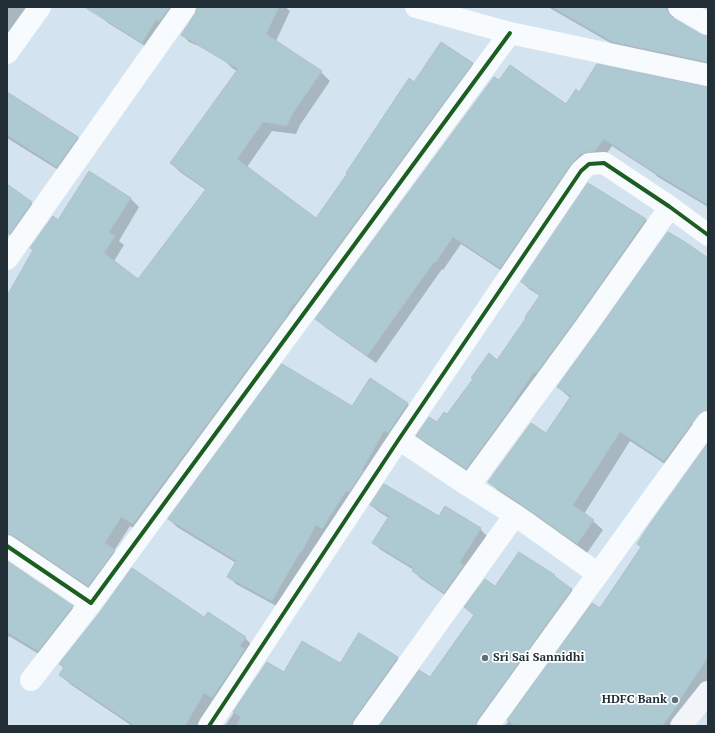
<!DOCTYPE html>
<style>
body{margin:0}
#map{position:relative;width:715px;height:733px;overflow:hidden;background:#d3e4f0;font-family:"PT Serif",serif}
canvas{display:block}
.frame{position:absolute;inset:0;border:8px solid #222f37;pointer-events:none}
</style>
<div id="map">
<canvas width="715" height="733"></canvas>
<div class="frame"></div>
</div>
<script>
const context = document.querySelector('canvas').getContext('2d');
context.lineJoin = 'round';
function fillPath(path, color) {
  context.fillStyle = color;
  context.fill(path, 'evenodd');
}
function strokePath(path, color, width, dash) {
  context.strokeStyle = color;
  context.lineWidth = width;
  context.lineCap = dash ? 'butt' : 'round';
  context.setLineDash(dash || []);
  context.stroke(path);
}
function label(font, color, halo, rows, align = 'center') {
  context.font = font + ' "PT Serif",serif';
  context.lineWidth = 3.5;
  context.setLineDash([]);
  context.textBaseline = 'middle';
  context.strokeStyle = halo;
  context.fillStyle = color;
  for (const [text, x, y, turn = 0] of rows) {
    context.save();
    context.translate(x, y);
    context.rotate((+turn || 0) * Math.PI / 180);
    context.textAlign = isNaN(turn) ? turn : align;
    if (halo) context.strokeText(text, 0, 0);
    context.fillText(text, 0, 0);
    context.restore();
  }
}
fillPath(new Path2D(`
 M7 7H32L7 37Z
 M101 7H182L150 49 108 23 101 16Z
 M198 7H217L196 45 189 42 182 34 196 15Z
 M254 7H285L290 11 276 41 321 72 330 81 300 125 296 134 272 131 247 167 316 219 415 83 472 64 481 72 143 533 130 526 114 551 123 560 97 594 7 547V298L58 221 130 198 139 207 119 241 124 245 114 261 139 280 206 190 180 172 171 163 237 71 232 68 223 59Z
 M548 7H668L673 15 674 20 702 36 708 37V67L621 49Z
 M499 82 566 105 579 93 708 88V207L658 177 655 174 612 146 603 159 508 275 461 244 443 270 442 269 376 363 325 327 317 319Z
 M7 93 78 137 88 148 68 176 7 138Z
 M7 185 31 203 39 210 17 240 7 233Z
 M588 185 646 220 653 227 473 475 425 443 418 436 448 416 498 361 527 319 540 296 529 289 522 282Z
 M708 260V393L692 423 701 433 674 470 630 441 584 514 593 521 603 530 587 553 533 514 499 491 489 482 547 434 570 398 558 387Z
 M370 379 408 404 416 411 280 608 236 584 229 576 236 563 177 527 169 519 352 407Z
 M708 445V679L679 726H505L593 604 600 610 642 548 638 544Z
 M371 505 439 517 480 529 487 536 451 599 420 578 413 570H414L381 550 374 543 389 518 379 512Z
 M7 562 72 607 81 616 47 659 9 636 7 639Z
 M554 576 559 581 571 589 581 599 489 726H381L430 678 474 616 466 607 495 587Z
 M208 613 245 638 255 648 210 726H132L70 684 60 674 64 668 60 664 205 619Z
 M397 658 407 668 365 726H225L267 663 284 673 341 664Z`), '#0003');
const building = new Path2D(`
 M85 7H170L159 22 156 20 142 43Z
 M197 7H279L266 34 322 71 291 116 287 126 263 122 237 159 316 218 347 174 346 173 409 78 414 82 441 42 473 63 295 304 294 303 283 321 133 524 121 517 105 543 115 550 88 586 14 536 7 534V296L33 250 30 248 53 216 58 220 89 171 131 198 109 232 115 236 104 253 138 279 206 189 170 163 238 69 181 35 195 14Z
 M552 7H664L667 9 668 13 673 18 702 35 708 36V62L613 42Z
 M597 64 708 87V205L649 169 604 139 595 151 588 152 581 154 571 164 500 268 453 237 435 263 434 262 367 356 315 319 494 77 499 80 510 65 566 104 576 89 579 92Z
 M7 92 78 137 57 167 7 135Z
 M588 183 646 219 576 319 536 373 534 372 509 409H510L466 469 416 436 429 417 437 422 444 412 447 414 473 379 471 378 489 353 497 360 526 318 525 317 540 295 521 282Z
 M7 184 32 202 10 234 7 232Z
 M668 232 685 242 708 258V410L703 411 698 415 664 461 620 432 573 505 594 520 577 544 522 505 488 482 531 423 546 433 571 396 557 387 596 333Z
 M282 364 352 406 370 378 408 403 388 433 384 431 362 470 363 471 349 492 346 491 322 529 316 525 301 553 300 552 272 601 227 577 236 561 168 519Z
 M708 443V657L677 704 678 705 662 726H515L507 720 592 603 600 608 641 547 637 544 645 531Z
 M384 484 439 516 445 506 481 528 460 562 464 565 444 593 412 571 414 568 372 543 389 516 370 505Z
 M519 552 555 575 554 576 572 589 478 719 476 726H379L419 670 430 677 474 615 464 607 485 579 495 586Z
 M7 561 73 606 38 651 7 632Z
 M132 568 204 617 208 612 246 637 240 646 245 649 212 698 204 693 185 726H135L59 675 64 667 59 664 101 611Z
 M359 633 398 657 354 719 352 726H236L241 717 233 712 267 662 284 672 302 641 340 663Z`);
fillPath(building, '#adcad3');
strokePath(building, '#b0bfc6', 1);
strokePath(new Path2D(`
 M416 7 510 33 708 75
 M679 7 708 24
 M7 53 40 7
 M7 259 185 7
 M399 439 469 486 515 515 598 574
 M469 486 586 326 670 207
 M7 546 91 603 510 33
 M31 680 91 603
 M209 726 399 439 581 171 589 164 604 163 670 207 708 235
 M364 726 515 515
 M488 726 708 422`), '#f8fbfd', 22);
strokePath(new Path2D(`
 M681 726 708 692`), '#f1f5f9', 22);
strokePath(new Path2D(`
 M7 546 91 603 510 33
 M209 726 399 439 581 171 589 164 604 163 670 207 708 235`), '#1b5e20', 4);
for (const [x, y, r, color] of [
 [485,658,4,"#606e78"],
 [675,700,4,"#606e78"]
]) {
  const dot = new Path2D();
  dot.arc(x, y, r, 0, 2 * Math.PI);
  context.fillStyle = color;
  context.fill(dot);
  strokePath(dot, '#fff', 1.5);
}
label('bold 12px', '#222f37', '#fff', [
 ["Sri Sai Sannidhi",493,658],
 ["HDFC Bank",667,700,"right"]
], 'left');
</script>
